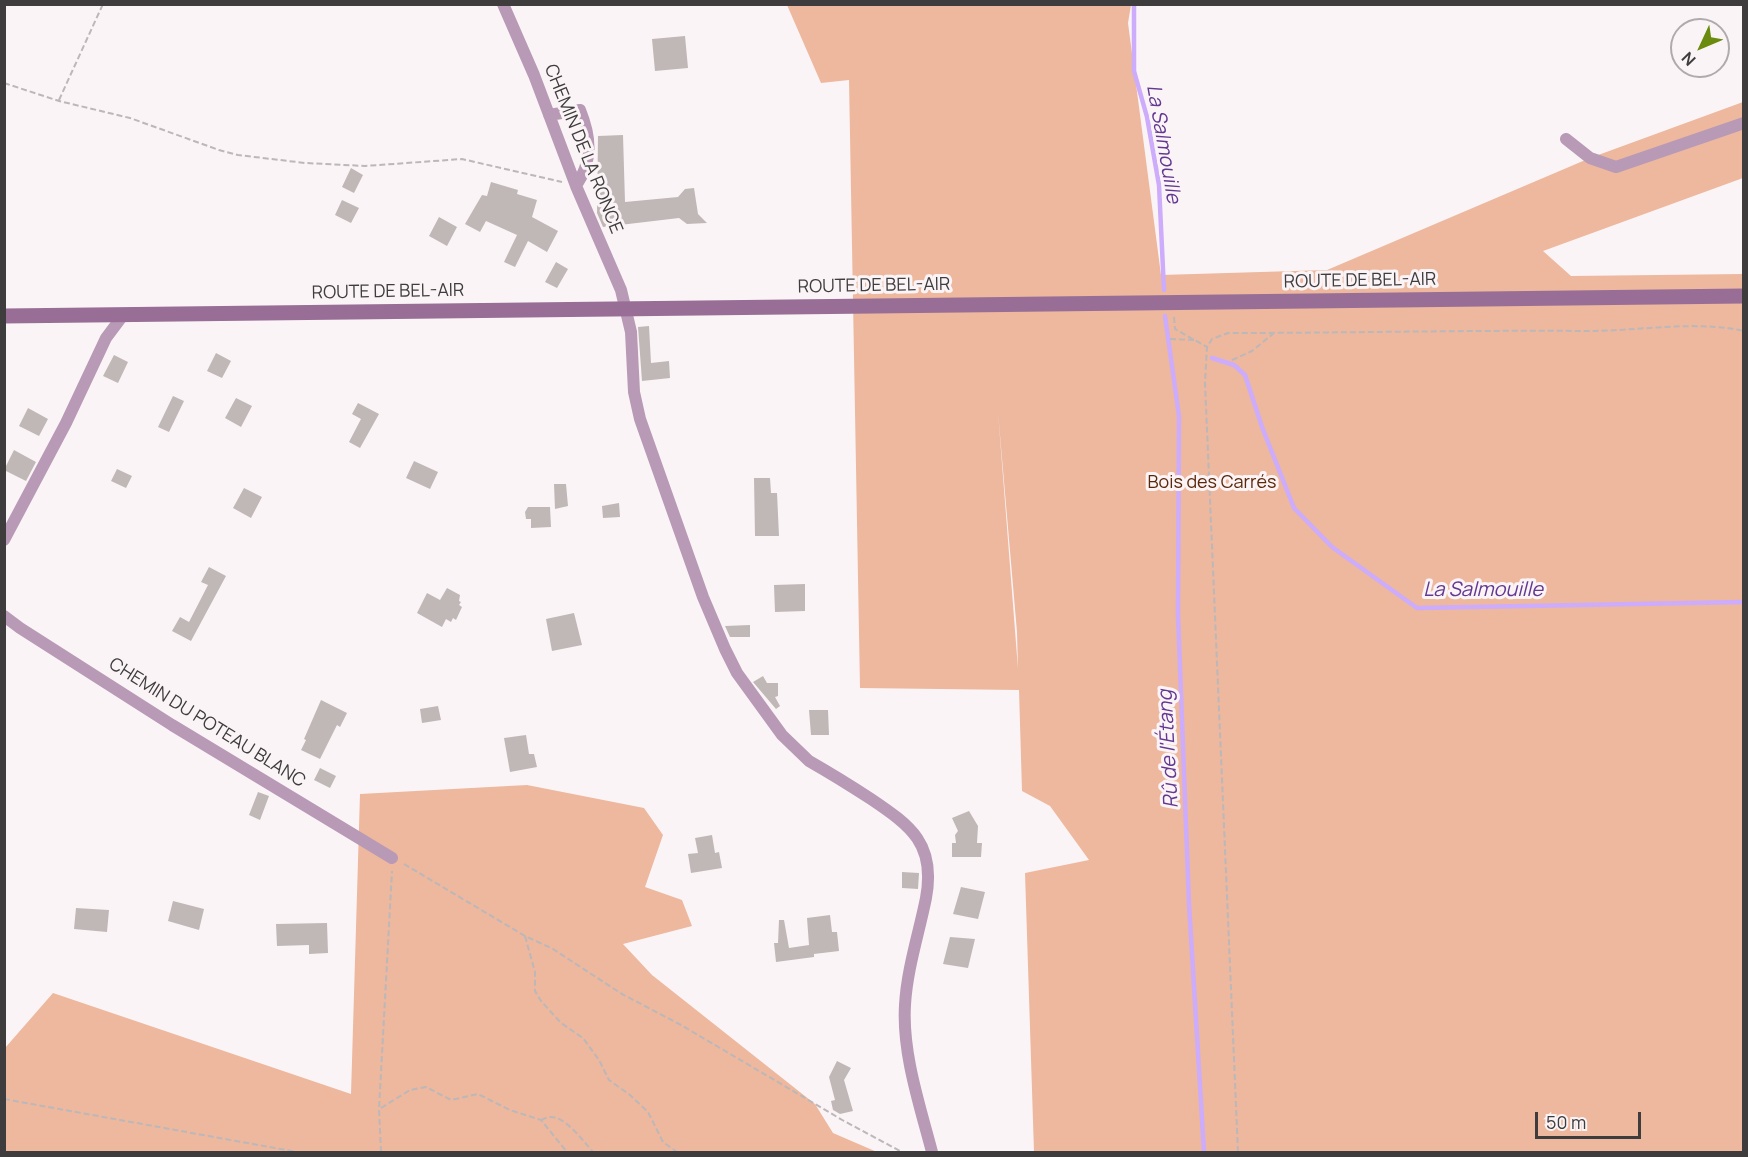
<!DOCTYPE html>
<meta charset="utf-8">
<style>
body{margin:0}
#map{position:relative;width:1748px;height:1157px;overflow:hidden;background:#fbf4f6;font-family:Manrope,sans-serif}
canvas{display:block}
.frame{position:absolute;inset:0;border:6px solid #3e3c3d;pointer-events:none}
.north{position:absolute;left:1670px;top:18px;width:60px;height:60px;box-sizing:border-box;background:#fbf4f6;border:2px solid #afaaac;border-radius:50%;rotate:226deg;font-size:16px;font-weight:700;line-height:24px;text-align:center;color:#3e3c3d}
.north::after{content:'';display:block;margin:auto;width:21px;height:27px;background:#6a8b0e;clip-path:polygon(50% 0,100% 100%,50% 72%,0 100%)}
.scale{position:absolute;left:1535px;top:1112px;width:106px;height:27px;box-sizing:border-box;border:3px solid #3e3c3d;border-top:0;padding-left:8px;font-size:18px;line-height:21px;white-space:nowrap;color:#3e3c3d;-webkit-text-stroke:4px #fbf4f6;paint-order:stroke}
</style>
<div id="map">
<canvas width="1748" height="1157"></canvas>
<div class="frame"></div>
<div class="north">N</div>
<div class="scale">50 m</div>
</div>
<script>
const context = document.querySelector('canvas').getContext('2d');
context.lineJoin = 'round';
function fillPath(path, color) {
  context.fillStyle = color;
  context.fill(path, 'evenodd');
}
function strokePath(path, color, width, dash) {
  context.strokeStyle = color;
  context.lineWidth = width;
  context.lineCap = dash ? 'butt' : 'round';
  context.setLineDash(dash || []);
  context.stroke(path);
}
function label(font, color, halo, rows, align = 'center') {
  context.font = font + ' Manrope,sans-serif';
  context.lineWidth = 6;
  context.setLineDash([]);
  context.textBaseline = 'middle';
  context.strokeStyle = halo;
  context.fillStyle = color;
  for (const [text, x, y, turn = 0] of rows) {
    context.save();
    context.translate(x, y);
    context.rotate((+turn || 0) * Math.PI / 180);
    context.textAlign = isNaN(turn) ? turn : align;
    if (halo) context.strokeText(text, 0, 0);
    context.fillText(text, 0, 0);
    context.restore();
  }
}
fillPath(new Path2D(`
 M787 5H1131L1128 23 1161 275 1327 270 1590 158 1743 102V178L1543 251 1571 276 1743 274V1152H1034L1025 873 1089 860 1050 806 1022 791 1019 690 860 688 849 80 821 83ZM998 412 1017 632 1018 669Z
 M527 785 644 808 663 835 645 887 682 900 692 926 623 944 652 975 815 1104 833 1133 877 1152H5V1048L53 993 351 1094 360 794Z`), '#edb89e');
strokePath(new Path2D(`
 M1134 4V71L1147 117 1159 185 1164 290
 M1165 316 1179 416 1178 615 1189 904 1204 1152
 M1212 358 1234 365 1245 375 1262 427 1294 508 1332 547 1417 608 1744 602`), '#ccacfb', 4.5);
fillPath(new Path2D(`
 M685 36 688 68 655 71 652 39Z
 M623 135 625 202 678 197 685 189 694 188 698 214 707 223 687 224 679 218 603 227 597 213 598 136Z
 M351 168 363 175 354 193 342 187Z
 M491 182 518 190 517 194 537 200 532 217 558 231 547 252 528 241 515 267 504 262 517 235 486 221 480 232 465 224 482 195 487 196Z
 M342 200 359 208 351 223 335 215Z
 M439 217 457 227 447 246 429 236Z
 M556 262 568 269 557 288 545 282Z
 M649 326 651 363 669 361 670 378 642 381 638 327Z
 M216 353 231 361 222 378 207 371Z
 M114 355 128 362 118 383 103 376Z
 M173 396 184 401 169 432 158 427Z
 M236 398 252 406 241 427 225 418Z
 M358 403 379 414 360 448 349 442 361 419 352 414Z
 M28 408 48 419 39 436 19 426Z
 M14 450 36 462 26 481 4 470Z
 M414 461 438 472 430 489 406 478Z
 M117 469 132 476 126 488 111 481Z
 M754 478H770L771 493H777L779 536H755Z
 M554 484H566L568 506 555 509Z
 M244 488 262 497 251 518 233 508Z
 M619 503 620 517 603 518 602 506Z
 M528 507H550L551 527 531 528V519H526L525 512Z
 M209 567 226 576 191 641 172 631 180 617 189 622 208 585 201 582Z
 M805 584V611L775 612 774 585Z
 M447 588 460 595 459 601 461 602 459 605 462 607 456 620 453 618 451 622 446 619 442 627 417 613 427 593 440 600Z
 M574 613 582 645 552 651 546 619Z
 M750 625V637H730L725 626Z
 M763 676 767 683H778V696L775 697 780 706 776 709 753 682Z
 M321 700 347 713 340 727 337 725 320 759 301 750 306 740 304 739Z
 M438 706 441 720 422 723 420 709Z
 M809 710H828L829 735H811Z
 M526 735 529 754H534L537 767 510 772 504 738Z
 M320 768 336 776 330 788 314 780Z
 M258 792 269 796 260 820 249 815Z
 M969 811 978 826 977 843H982L981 857H952V843H956L955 835 958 831 952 818Z
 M712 835 715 853 719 852 722 868 691 873 688 854 698 853 695 838Z
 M902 872 919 873 918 889 902 888Z
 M961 887 985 892 978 919 953 914Z
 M173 901 204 909 199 930 168 921Z
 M76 908 109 910 107 932 74 929Z
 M830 915 832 932H837L839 951 814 954V957L776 962 774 943H778L779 920H784L789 948 809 945 807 918Z
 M327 923 328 953 309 954V945L277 946 276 924Z
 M950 937 975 939 968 968 943 964Z
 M837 1061 851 1068 844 1080 853 1111 840 1114 833 1110 831 1101 835 1100 829 1077Z`), '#bfb8b7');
strokePath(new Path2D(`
 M4 83 59 101 130 118 219 150 238 155 305 163 365 166 462 159 562 182
 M59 100 103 4
 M1174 317 1175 329 1207 347
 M1170 339 1194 340
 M1232 360 1252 351 1274 333
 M404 864 525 936 553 949 622 994 681 1025 844 1121 902 1152
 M525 936 535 972V991L541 1001 561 1023 583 1038 599 1060 609 1080 630 1095 648 1112 663 1142 677 1152
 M4 1099 297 1152
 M381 1108 410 1090 426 1087 451 1100 478 1094 510 1110 541 1120 567 1152
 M541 1120C544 1119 547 1117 551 1117 566 1117 584 1142 593 1152
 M381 1152 379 1109 392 871
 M1238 1152 1205 383 1207 347 1212 339 1228 333C1349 333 1469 330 1589 331 1639 331 1695 320 1744 331`), '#bcb7b9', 2, [6, 3]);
strokePath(new Path2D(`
 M503 4 534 75 576 186 621 290 631 332 634 392 640 419 703 597 725 649 737 673 782 735 809 761C830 773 851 786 871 799 911 826 936 844 926 898 919 933 907 969 905 1005 902 1053 920 1106 932 1152
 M549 115 580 110C591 137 593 161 576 186
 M1566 139 1590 158 1616 167 1744 123
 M4 540 66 423 106 338 124 314
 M4 616 20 628 172 725 392 858`), '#b89ab6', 12);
strokePath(new Path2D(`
 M4 316 1744 296`), '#986e96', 15);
label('18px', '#3e3c3d', '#fbf4f6', [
 ["CHEMIN DE LA RONCE",583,149,68],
 ["ROUTE DE BEL-AIR",1360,281,-1],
 ["ROUTE DE BEL-AIR",874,286,-1],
 ["ROUTE DE BEL-AIR",388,292,-1],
 ["CHEMIN DU POTEAU BLANC",207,723,32]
]);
label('18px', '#5c280a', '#fbf4f6', [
 ["Bois des Carrés",1212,483]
]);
label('italic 20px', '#623892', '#fbf4f6', [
 ["La Salmouille",1163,144,80],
 ["La Salmouille",1483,590],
 ["Rû de l'Étang",1169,749,-93]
]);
</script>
